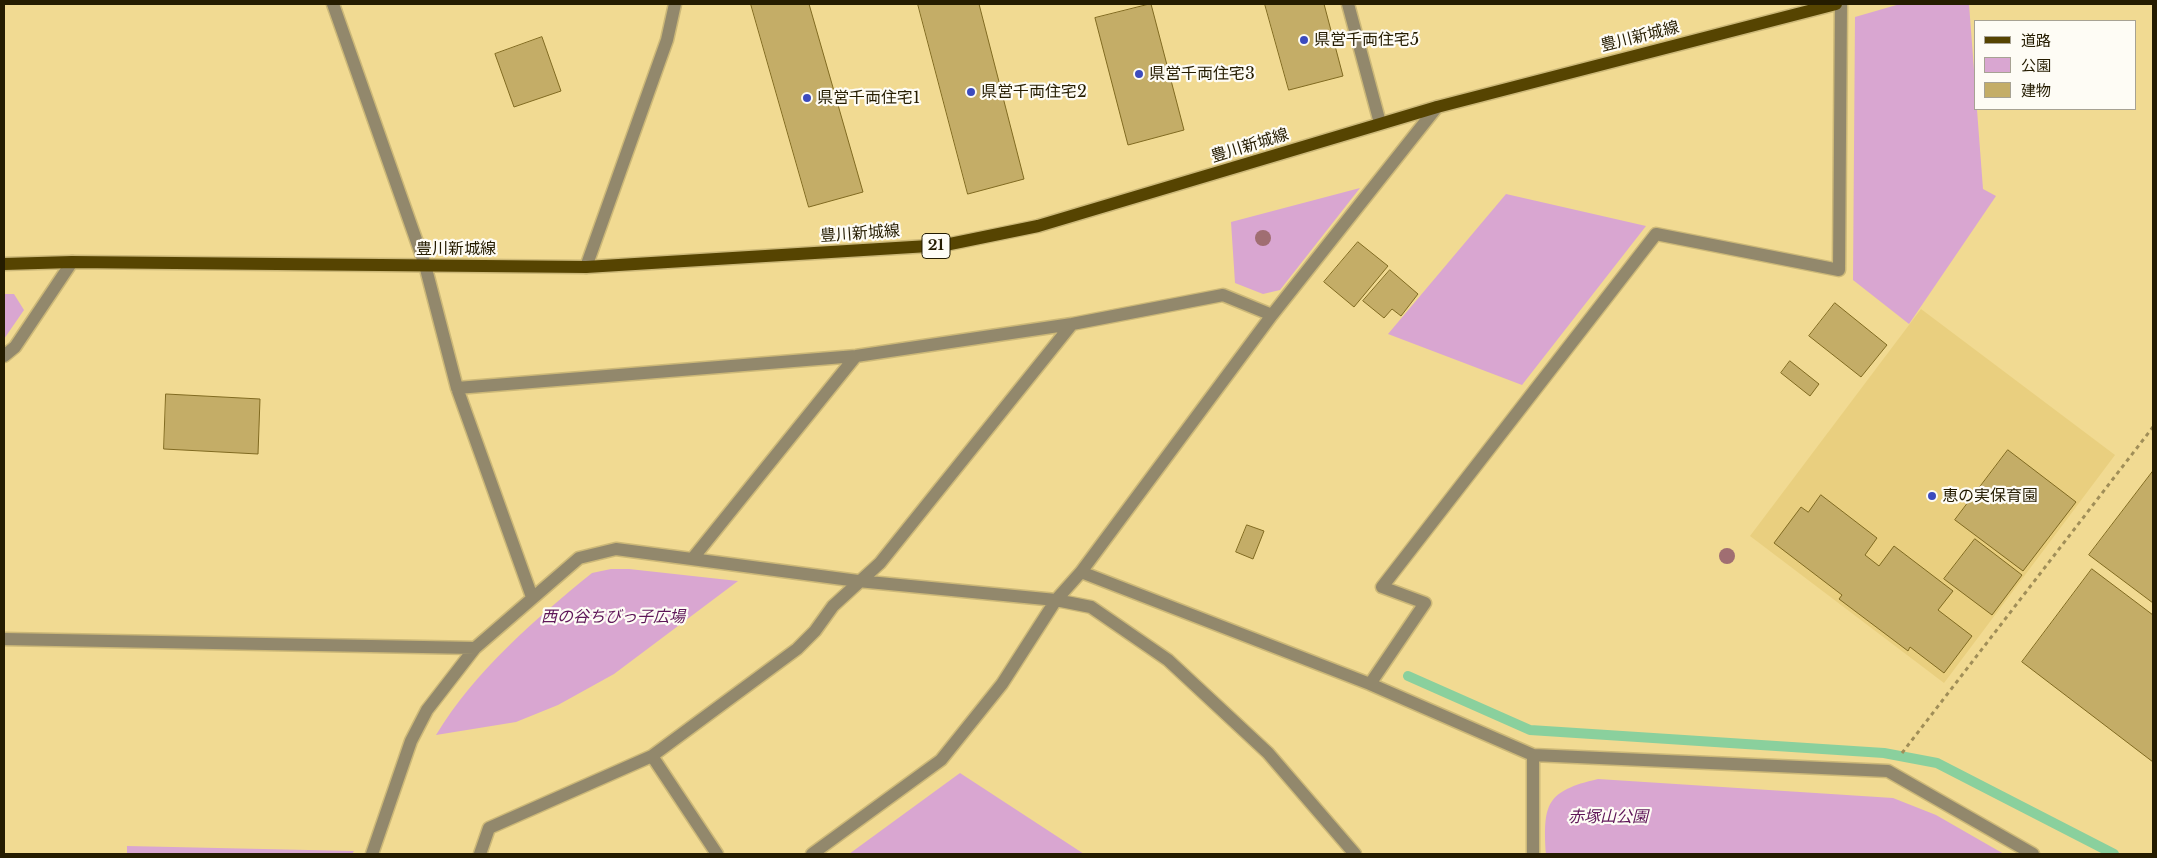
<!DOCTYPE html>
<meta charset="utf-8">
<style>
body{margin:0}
#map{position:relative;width:2157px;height:858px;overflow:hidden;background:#f1da92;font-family:"Libre Baskerville","Noto Sans JP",serif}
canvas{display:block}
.frame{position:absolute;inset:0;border:5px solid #251c00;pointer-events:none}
.legend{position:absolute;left:1974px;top:20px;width:162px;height:90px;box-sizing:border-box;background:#fefcf5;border:1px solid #a7a293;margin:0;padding:6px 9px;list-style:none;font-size:15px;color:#251c00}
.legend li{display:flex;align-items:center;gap:10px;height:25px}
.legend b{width:25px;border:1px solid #a7a293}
</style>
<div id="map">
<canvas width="2157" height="858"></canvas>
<div class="frame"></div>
<ul class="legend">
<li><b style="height:6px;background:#564401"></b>道路</li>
<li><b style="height:14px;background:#d9a6d1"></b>公園</li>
<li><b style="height:14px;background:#c4ad67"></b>建物</li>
</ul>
</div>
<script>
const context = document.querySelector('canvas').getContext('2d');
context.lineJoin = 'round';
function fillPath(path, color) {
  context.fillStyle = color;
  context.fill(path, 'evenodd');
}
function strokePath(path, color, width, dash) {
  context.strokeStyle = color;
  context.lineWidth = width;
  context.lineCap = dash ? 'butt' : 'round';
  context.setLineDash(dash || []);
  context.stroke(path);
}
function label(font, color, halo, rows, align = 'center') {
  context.font = font + ' "Libre Baskerville","Noto Sans JP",serif';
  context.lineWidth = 4.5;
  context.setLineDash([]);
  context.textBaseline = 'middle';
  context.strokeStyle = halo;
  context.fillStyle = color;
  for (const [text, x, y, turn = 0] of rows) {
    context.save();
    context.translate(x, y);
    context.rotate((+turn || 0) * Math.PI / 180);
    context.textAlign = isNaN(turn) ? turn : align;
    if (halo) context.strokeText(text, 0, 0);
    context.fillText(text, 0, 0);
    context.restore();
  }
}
fillPath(new Path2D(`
 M1921 309 2115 455 1944 683 1750 536Z`), '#e9cf7f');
fillPath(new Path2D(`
 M1900 4H1969L1983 189 1996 196 1909 324 1853 280 1855 17Z
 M1360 188 1280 290 1263 294 1235 283 1231 222Z
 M1506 194 1646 226 1522 385 1388 334Z
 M4 294H14L24 310 4 339Z
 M611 569H629L738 581 614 674 558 705 516 722 436 735C475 671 534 620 592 573Z
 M960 773 1084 854H849Z
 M1598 779 1893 798 1936 815 2004 854H1546C1543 804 1546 791 1598 779Z
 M127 846 354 851 352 854H127Z`), '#d9a6d1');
strokePath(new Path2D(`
 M1408 676 1530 730 1884 753 1937 763 2114 854`), '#8ad09d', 10);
const building = new Path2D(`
 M751 4H809L863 192 809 207Z
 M918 4H979L1024 179 968 194Z
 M1151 4 1184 130 1128 145 1095 18Z
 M1265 4H1324L1343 76 1289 90Z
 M542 37 561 91 514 107 495 54Z
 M1358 242 1388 266 1354 307 1324 282Z
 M1390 270 1418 294 1401 316 1392 309 1384 318 1363 301Z
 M1835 303 1887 345 1861 377 1809 336Z
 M1790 361 1819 384 1810 396 1781 373Z
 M166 394 260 399 258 454 164 449Z
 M2008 450 2076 502 2023 571 1955 520Z
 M2153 471V603L2089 555Z
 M1821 495 1877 538 1865 555 1879 566 1894 546 1953 591 1938 610 1972 636 1944 673 1910 647 1908 651 1839 599 1842 595 1774 543 1801 507 1808 512Z
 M1247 525 1264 531 1253 559 1236 552Z
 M1975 539 2022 575 1992 615 1944 579Z
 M2092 569 2153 615V762L2022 662Z`);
fillPath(building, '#c4ad67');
strokePath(building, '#806a21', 1);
const minor = new Path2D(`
 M333 4 425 265 457 388 532 597
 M1348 4 1380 123
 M1841 4 1839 270 1656 234 1382 587 1425 603 1370 684 1533 755 1888 771 2033 854
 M586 267 667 40 675 4
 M4 356 15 347 72 262
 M457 388 856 356 1072 324 1223 295 1272 315
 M693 558 856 356
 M1081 572 1370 684
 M4 639 475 648
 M1533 755V854
 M652 756 717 854
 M372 854 411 741 427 710 475 648 579 558 616 549 858 581 1056 600 1091 607 1168 660 1268 753 1355 854
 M480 854 489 828 652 756 797 649 815 631 833 606 880 563 1072 324
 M812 854 941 760 1002 684 1056 600 1081 572 1272 315 1437 107`);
const major = new Path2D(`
 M4 264 72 262 586 267 945 245 1038 226 1437 107 1836 4`);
strokePath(minor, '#ccb878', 15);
strokePath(major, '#ccb878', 15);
strokePath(new Path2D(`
 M1902 753 2153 427`), '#a08e58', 3, [4, 4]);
strokePath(minor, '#92886c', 12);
strokePath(major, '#564401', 12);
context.fillStyle = '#a06e72';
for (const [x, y] of [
 [1263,238],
 [1727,556]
]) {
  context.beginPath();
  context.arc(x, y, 8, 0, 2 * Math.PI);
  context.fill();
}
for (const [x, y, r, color] of [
 [1304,40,5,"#3c4bbe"],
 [1139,74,5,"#3c4bbe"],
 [971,92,5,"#3c4bbe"],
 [807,98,5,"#3c4bbe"],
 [1932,496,5,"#3c4bbe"]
]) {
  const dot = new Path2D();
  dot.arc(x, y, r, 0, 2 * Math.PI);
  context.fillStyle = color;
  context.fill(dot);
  strokePath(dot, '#fefcf5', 2);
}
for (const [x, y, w] of [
 [936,246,28]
]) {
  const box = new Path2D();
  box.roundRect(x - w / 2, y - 12.5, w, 25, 4);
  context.fillStyle = '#fefcf5';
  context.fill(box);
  strokePath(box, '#251c00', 1);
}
label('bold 15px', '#251c00', null, [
 ["21",936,246]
]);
label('16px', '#251c00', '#fefcf5', [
 ["豊川新城線",1640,37,-14],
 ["豊川新城線",1250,146,-17],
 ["豊川新城線",860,234,-4],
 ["豊川新城線",456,249]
]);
label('16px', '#251c00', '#fefcf5', [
 ["県営千両住宅5",1314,40],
 ["県営千両住宅3",1149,74],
 ["県営千両住宅2",981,92],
 ["県営千両住宅1",817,98],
 ["恵の実保育園",1942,496]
], 'left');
label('italic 16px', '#5e1658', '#fefcf5', [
 ["西の谷ちびっ子広場",613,617],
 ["赤塚山公園",1608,817]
]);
</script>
